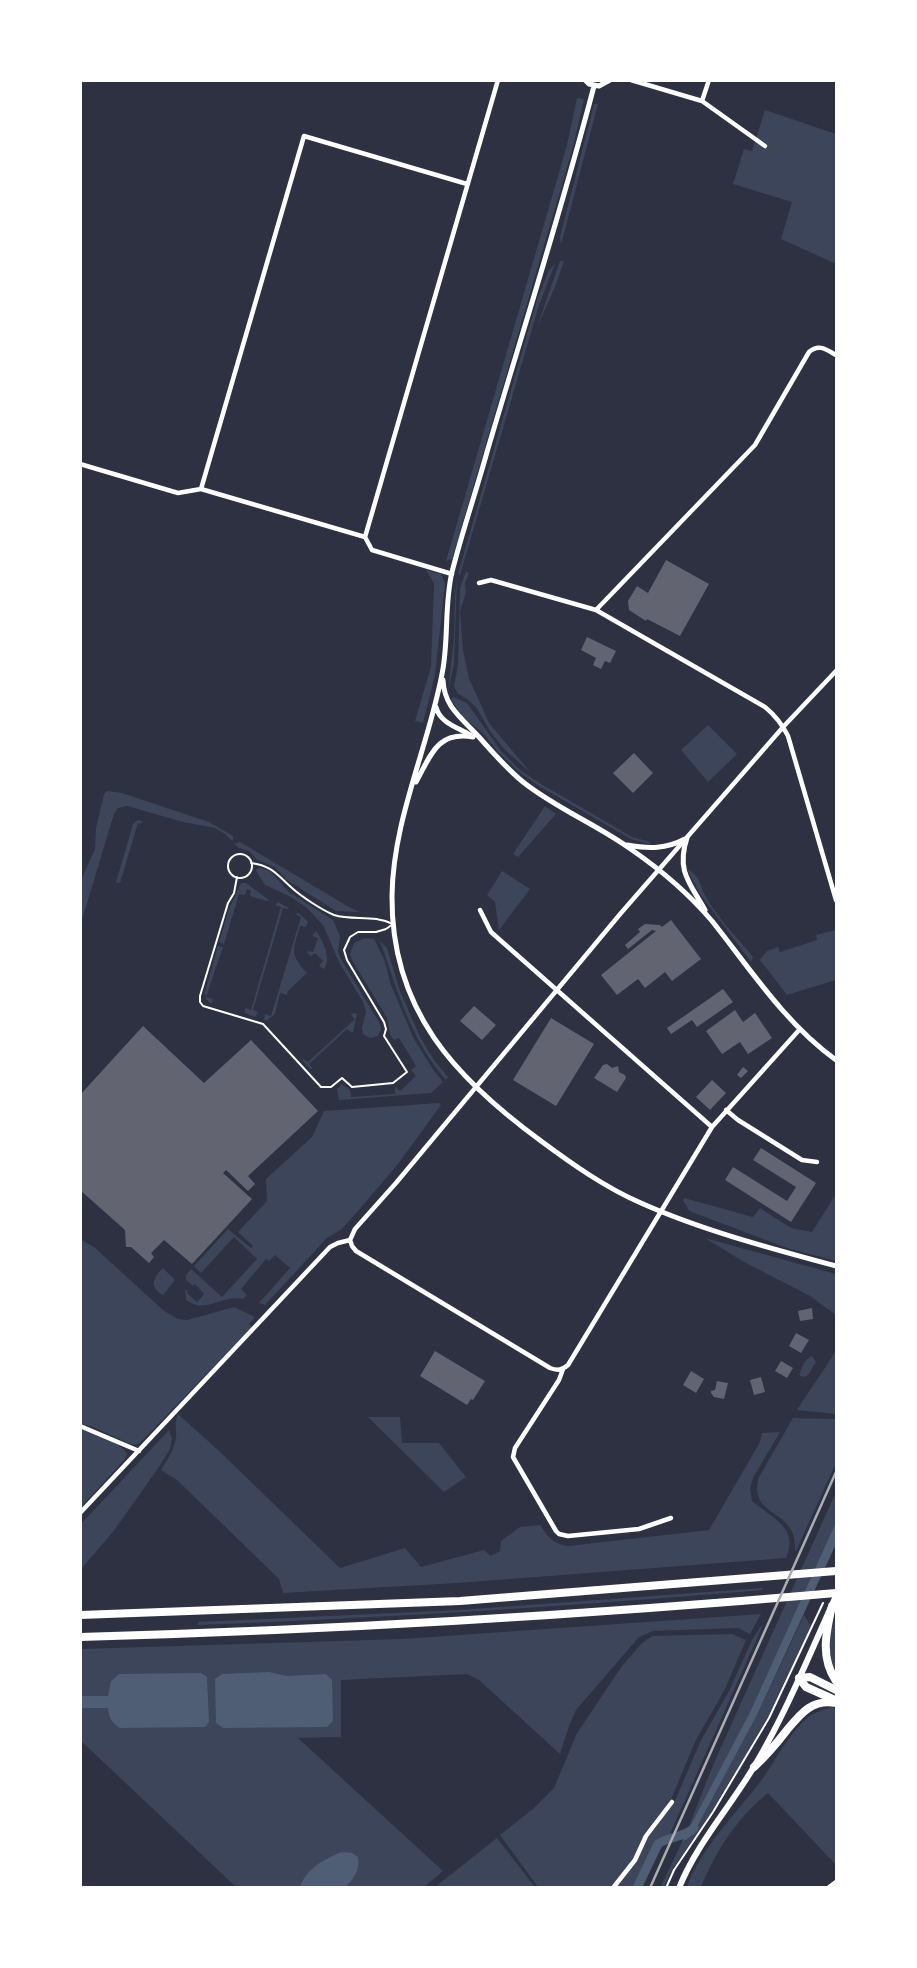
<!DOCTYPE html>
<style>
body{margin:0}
#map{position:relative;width:917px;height:1968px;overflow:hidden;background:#2d3142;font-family:"Archivo Narrow",sans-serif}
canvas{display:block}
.frame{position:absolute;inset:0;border:82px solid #fff;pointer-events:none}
</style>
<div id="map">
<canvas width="917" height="1968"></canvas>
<div class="frame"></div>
</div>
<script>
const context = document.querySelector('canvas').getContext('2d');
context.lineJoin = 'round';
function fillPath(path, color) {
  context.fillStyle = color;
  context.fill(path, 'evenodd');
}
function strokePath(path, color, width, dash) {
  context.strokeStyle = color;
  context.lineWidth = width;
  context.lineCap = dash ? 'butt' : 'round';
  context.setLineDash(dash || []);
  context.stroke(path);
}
fillPath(new Path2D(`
 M577 98 584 99 573 147 452 559 446 561 567 145Z
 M594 104H598L561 245 560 237Z
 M765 110 836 134V264L781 239 792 202 733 184 744 149 752 151Z
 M560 261H564L555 287 537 327Z
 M555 264 539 305 460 575 458 574 537 300 549 270Z
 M426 570 441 574 445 584 435 675 423 723 415 721 431 667 434 583Z
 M466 571 469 574 465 583 466 592 460 612 463 650 469 678 489 723 531 773 504 749 490 731 476 707 467 699 458 694 454 686 458 665 460 588Z
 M457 578 454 663 448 693 454 637 455 596Z
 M453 697 467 703 501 751 520 770 541 784 632 837 650 842V844L631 839 539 786 519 772 497 751 483 733 463 717 451 700Z
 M708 725 737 754 708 782 681 750Z
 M107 791 122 793 209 822 233 836V839L232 841 225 834 215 828 183 822 127 806 118 808 114 814 81 923V880L95 849 96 828 104 794Z
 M545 806 556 814 518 857 513 854Z
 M138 820 142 821 141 824 138 823 120 883 116 882 133 824Z
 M240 842 349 907 360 912 336 911 287 880 275 867 257 860 249 851 239 848 234 844Z
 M260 868 270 871 289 892 333 920 340 936 338 952 341 959 380 1024 381 1030 378 1036 370 1038 363 1034 362 1028 366 1012 363 1002 339 962 323 925 307 908 291 897 265 885 256 871 257 869Z
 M687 869C700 875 699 884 705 895 717 918 737 937 753 957L751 962 700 894Z
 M502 871 530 889 499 930 495 902 487 895Z
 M241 883H246L269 900 267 901 250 896 251 891 247 889 245 895 239 894 224 944 219 942 229 909Z
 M278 902 289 908 288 909 283 908 253 1010 258 1012 255 1017 245 1013V1008L251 1010 281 907 275 905Z
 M297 913H299L308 922 306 927 300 926C293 951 289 953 307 973L288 991 287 995 280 993 275 1014 266 1021 264 1019 265 1014 271 1016 301 917 295 914Z
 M836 930V980L787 995 760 960 767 951 778 947 780 952 817 940 816 935Z
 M316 931C323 941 332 959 324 969L319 966 323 961 315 953 311 956 307 953 308 951 313 952 318 938 312 936Z
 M365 938 374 939 384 959 391 985 413 1037 432 1068 443 1082 431 1093 339 1100 337 1089 342 1084 350 1090 351 1097 395 1094V1087L400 1091 416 1076 411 1070 416 1066 399 1038 394 1040 390 1035 387 1018 352 960 350 954 354 943Z
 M380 941 387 948 400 991 420 1037 434 1060 448 1077 446 1080C411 1041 397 989 380 941Z
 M218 946 223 947 206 997 213 999 212 1003H210L206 999 205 992Z
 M353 1013 357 1014 353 1032 352 1033 347 1029 309 1064 313 1069H310L303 1061V1059L308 1062 355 1019 351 1015Z
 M439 1103 441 1105 398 1164 364 1204 342 1229 327 1238 265 1305 259 1303 290 1268 275 1255 269 1261 266 1259 241 1289 247 1295 243 1299C222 1294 203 1316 186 1299L185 1289 188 1291 187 1293 197 1302 204 1294 195 1284 193 1286 186 1280V1275L191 1269 222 1297 257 1259 234 1237 201 1273 194 1266 228 1229 251 1248 253 1246 238 1232 267 1201 266 1179 312 1137 324 1111Z
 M836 1194V1261L787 1248 692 1212 687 1209 688 1208 683 1201 684 1198 753 1217 760 1208 791 1228 812 1232Z
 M705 1238 836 1274V1315L810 1296 744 1262Z
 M80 1239 94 1247 163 1310 178 1319 187 1320 234 1307 255 1317 249 1324 252 1327 140 1443 134 1445 128 1443 91 1426 81 1424Z
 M163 1268 175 1280 163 1295C149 1288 153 1277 163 1268Z
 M836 1350V1414L797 1410C810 1389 824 1371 836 1350Z
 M812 1356 816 1362 808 1375 804 1377 800 1376C800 1368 805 1359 812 1356Z
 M178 1414 218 1450 340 1568 405 1548 421 1567 484 1550 491 1556 500 1551 501 1541 520 1527 540 1525C548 1537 553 1544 568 1546L709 1530 760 1442 762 1433 780 1432 753 1478 750 1488 752 1501C773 1519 799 1527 786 1558L457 1583 283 1593 279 1579 177 1480 161 1470C167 1460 174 1450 176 1438 177 1429 174 1422 178 1414Z
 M368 1417H400L402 1443H439L466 1477 444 1492Z
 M793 1418 836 1419V1463L796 1551 795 1550C798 1507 747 1519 759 1477Z
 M80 1429C93 1431 122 1443 127 1454L125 1459 81 1507Z
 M169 1430 172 1438 170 1449 159 1467 113 1532 81 1569V1524Z
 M836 1492V1522L750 1712 693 1823 689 1826 713 1765Z
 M763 1588V1590C575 1606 386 1618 198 1625V1622L460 1610Z
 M761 1614 750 1634 738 1628 653 1631 639 1637 576 1710 569 1726 560 1754 479 1680 467 1674 341 1680V1737L298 1738 443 1871 424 1887H236L81 1741 80 1649 402 1639Z
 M804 1615 811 1626 768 1717 712 1811 672 1870 664 1887 660 1888 682 1842 690 1837 697 1827 756 1717Z
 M836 1618V1671C827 1654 828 1636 836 1618Z
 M761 1626 762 1627 669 1836 660 1839 655 1843 633 1887 616 1888 636 1861 648 1837 674 1803 700 1742 729 1691 752 1640Z
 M732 1634 746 1640 725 1689 696 1740 672 1797 633 1859 611 1887H538L500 1835 534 1808 554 1788 577 1733 622 1666 641 1644 652 1636Z
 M832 1707 836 1709V1865L768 1793C736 1819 716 1851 701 1887H687C699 1851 736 1813 760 1782 775 1762 785 1739 804 1721 812 1713 821 1710 832 1707Z
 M497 1838 535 1887H435Z`), '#3c4559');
fillPath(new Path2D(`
 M836 1522V1544L756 1717 697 1827 690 1837 682 1842 750 1712Z
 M269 1672 287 1676 326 1674 332 1680 333 1721 327 1727 223 1728 216 1723 215 1679 222 1674Z
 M201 1673 207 1677 209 1722 205 1727 120 1728C111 1722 109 1718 108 1708H81V1696H108L111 1681 119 1674Z
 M342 1852 352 1853 358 1857C360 1870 354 1879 345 1887H300C307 1868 324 1859 342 1852Z`), '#4f5d75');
strokePath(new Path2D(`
 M637 1888 658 1844C669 1836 684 1838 694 1828`), '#4f5d75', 9);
fillPath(new Path2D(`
 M666 560 709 584 680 636 647 619 646 621 629 610 628 601 637 586 648 593Z
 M587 637 616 651 610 663 605 661 601 669 593 665 596 658 581 650Z
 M634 753 653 773 633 793 613 773Z
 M671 920 701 959 672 981 665 972 645 988 638 979 617 995 601 975 656 931 652 930 628 949 625 945 640 932 638 929 645 924 660 925 662 927Z
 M723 989 733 1002 697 1027 692 1020 671 1034 667 1028Z
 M474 1006 496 1025 482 1040 460 1021Z
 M735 1010 743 1022 755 1013 772 1038 748 1054 740 1042 722 1054 706 1031Z
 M551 1018 594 1044 556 1106 513 1080Z
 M143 1026 204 1083 251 1040 318 1111 248 1176 255 1184 248 1191 226 1170 223 1173 252 1199 192 1264 164 1240 151 1253 154 1257 149 1263 131 1247H126L125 1230 80 1190V1095Z
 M607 1064 612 1068 618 1066 619 1072 625 1075 626 1078 617 1092 594 1078 603 1065Z
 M743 1067 748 1071 741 1078 737 1075Z
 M712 1080 726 1093 710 1110 696 1097Z
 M761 1148 816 1183 791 1222 725 1180 733 1167 787 1201 796 1187 753 1160Z
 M812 1308 813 1319 800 1321 798 1311Z
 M796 1333 809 1340 801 1353 789 1346Z
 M435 1351 485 1381 473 1400 471 1399 467 1405 420 1376Z
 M781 1361 793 1368 787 1378 775 1371Z
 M691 1371 704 1379 696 1393 683 1385Z
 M761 1377 765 1392 754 1395 750 1380Z
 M717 1381 728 1383 724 1399 714 1397 711 1393V1391L715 1390Z`), '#626471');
strokePath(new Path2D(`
 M666 1888 674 1870 713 1812 769 1718 823 1603`), '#fff', 2);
strokePath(new Path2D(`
 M228 866a12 12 0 1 1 24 0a12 12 0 1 1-24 0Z
 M237 877 234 893 228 903 200 996V1002L203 1006 263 1024 321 1087H331L342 1078 352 1087 393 1083 407 1072 384 1036 386 1029 384 1022 347 960 344 950 350 937 358 932H376L386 929 393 924C374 914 353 921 334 915 322 910 302 897 292 888 277 875 273 866 251 863`), '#fff', 2);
strokePath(new Path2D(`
 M631 80 702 101 765 146
 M702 101 709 80
 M80 464 178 493 201 489 365 537
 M201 489 304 136 467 184
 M365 537 498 80
 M365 537 372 550 452 574
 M479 583 491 580 596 610 765 707C776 716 782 724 788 736L836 900
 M596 610 755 445 809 352C819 343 827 350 836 355
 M480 910 491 932 712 1127
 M726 1110 738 1120 802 1160 817 1162
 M350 1240 355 1229 396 1183 621 913 784 726 836 671
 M350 1240 352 1246 356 1251 550 1368C558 1371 562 1370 568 1365L712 1127 800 1029
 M563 1369 559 1380 515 1448 513 1457 556 1531 559 1534 568 1536 639 1529 671 1518
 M80 1426 139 1451
 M80 1513 330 1247 338 1243 350 1240
 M613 1888 635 1860 646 1836 672 1802
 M828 1888 836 1882`), '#fff', 4.5);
strokePath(new Path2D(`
 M585 80 589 84 599 86 610 80
 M594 86C562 209 523 330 487 452 476 492 462 532 452 572 444 605 449 641 442 674 428 748 393 819 392 896 391 1010 455 1078 541 1141 572 1164 606 1188 641 1203 701 1230 773 1249 836 1266
 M443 680C444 707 462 718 479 737 493 753 507 769 523 782 557 809 598 825 632 850 661 870 689 894 712 921 751 970 785 1023 836 1060
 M436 707C440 723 457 727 470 735
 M416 782C431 755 437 731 473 737
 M687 838C676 871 690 883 705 910
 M627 845C649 849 666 849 685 839`), '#fff', 5);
strokePath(new Path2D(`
 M679 1888C697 1843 731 1806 755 1765 787 1711 810 1653 836 1596`), '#fff', 6);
strokePath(new Path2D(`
 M832 1606C826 1633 820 1657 836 1681
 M80 1615 460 1601 836 1571
 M80 1637C333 1630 585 1615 836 1593
 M799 1678 806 1687 835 1700
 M799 1678 810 1677 836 1690
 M754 1767C766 1756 777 1743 787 1730 801 1713 812 1699 836 1703`), '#fff', 8);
strokePath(new Path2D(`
 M650 1888 836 1472`), '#abadb3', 2.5);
</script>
